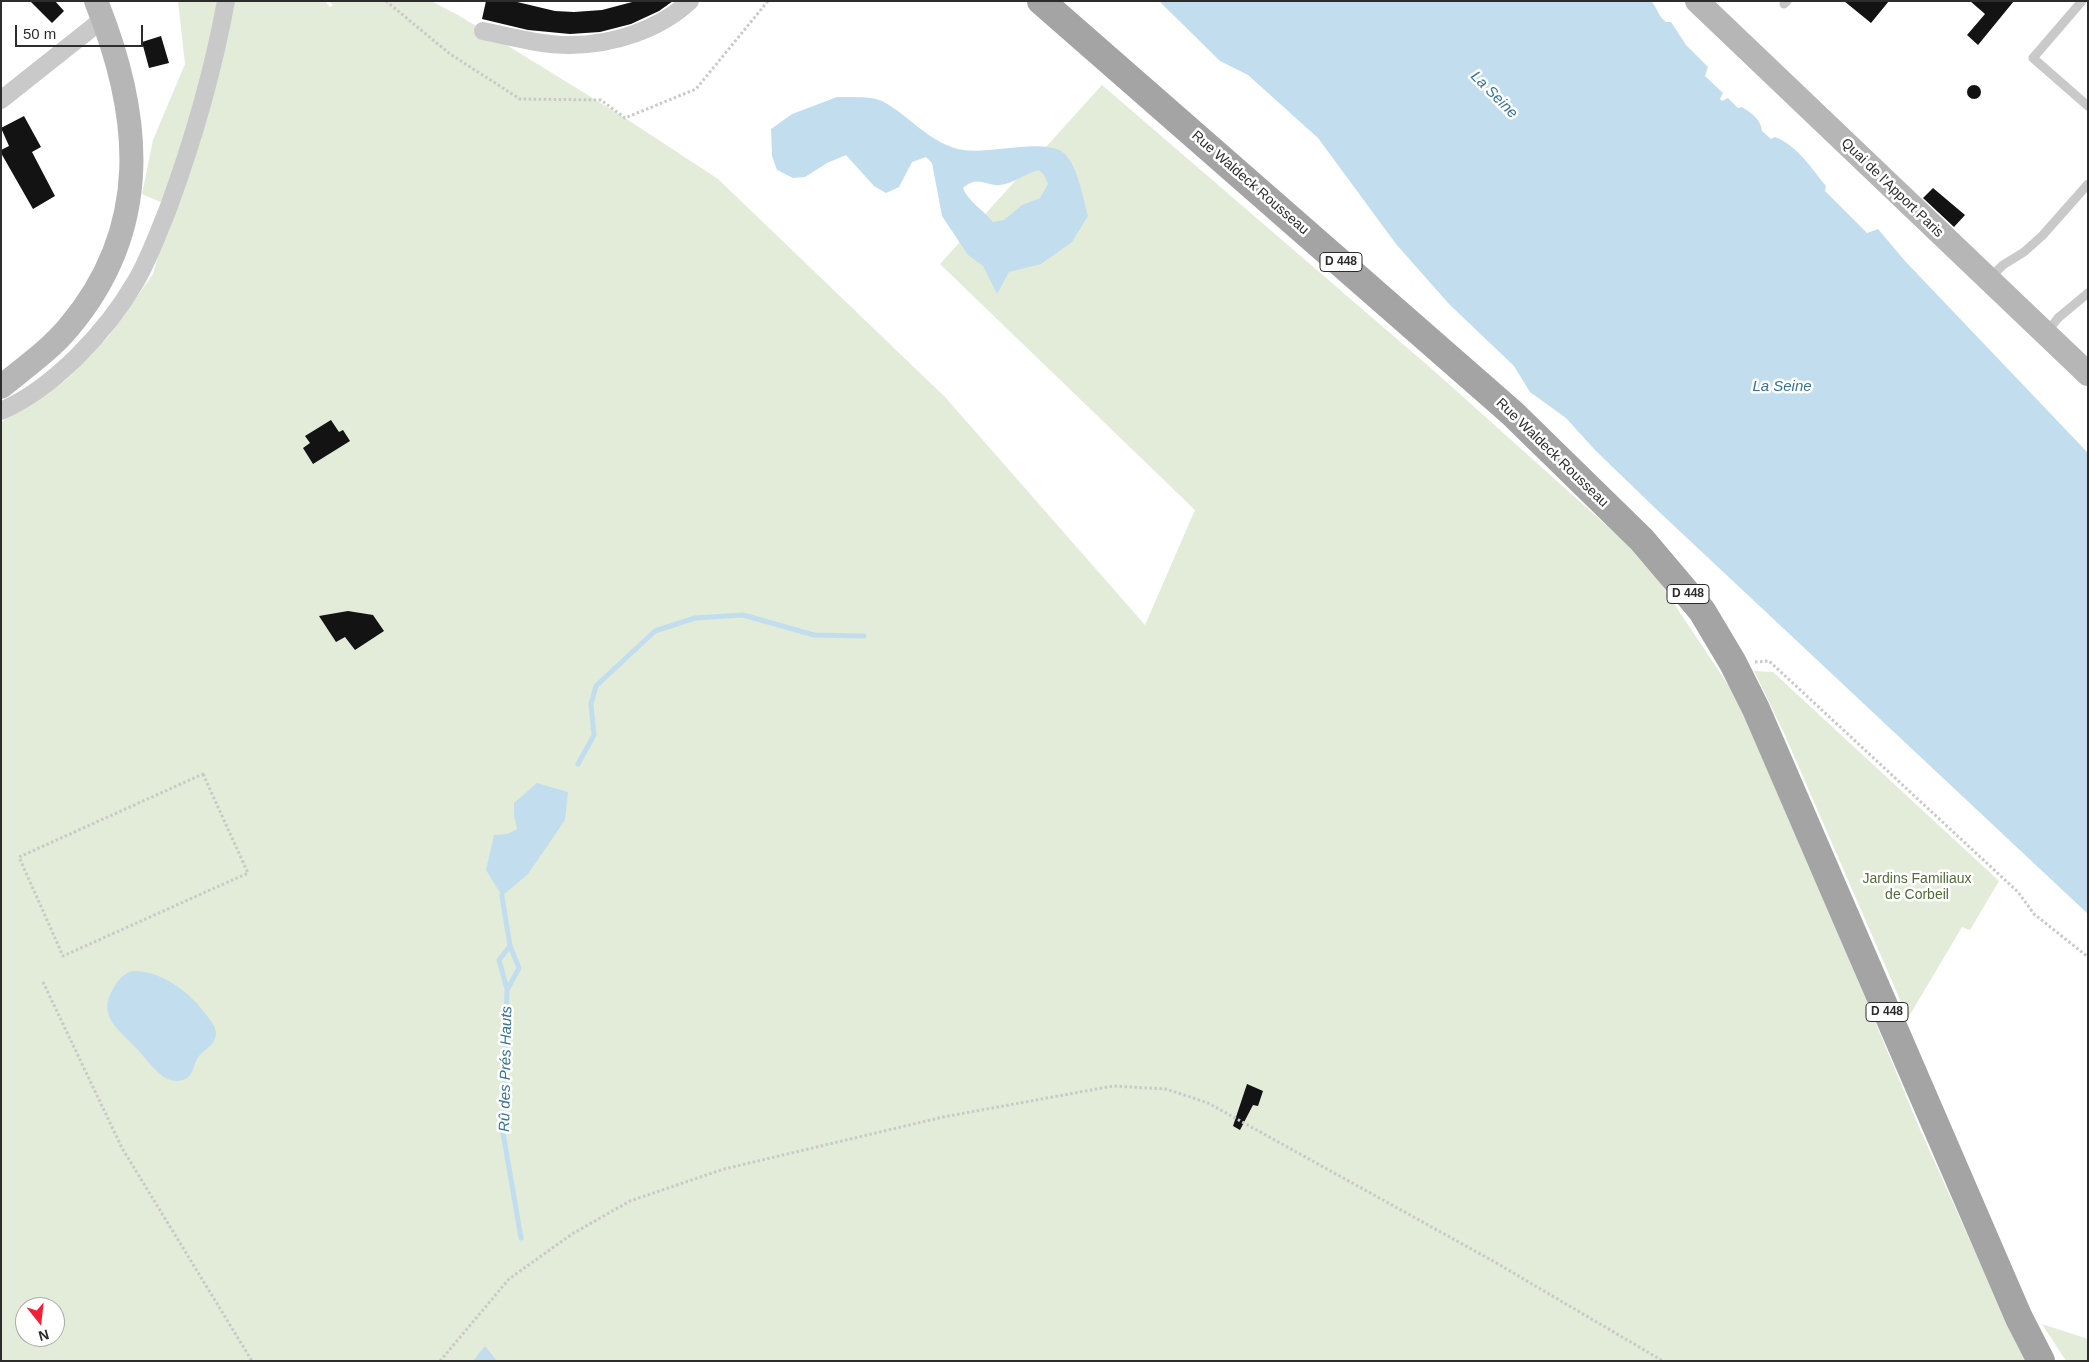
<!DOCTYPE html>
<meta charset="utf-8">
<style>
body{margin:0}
#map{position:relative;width:2089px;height:1362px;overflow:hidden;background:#fff;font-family:Helvetica,sans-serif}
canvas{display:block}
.frame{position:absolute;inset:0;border:2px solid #2c2c2c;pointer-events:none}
.north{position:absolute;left:15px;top:1297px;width:50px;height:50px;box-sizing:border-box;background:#fff;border:1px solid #ababab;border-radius:50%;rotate:164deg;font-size:14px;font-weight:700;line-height:20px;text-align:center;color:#2c2c2c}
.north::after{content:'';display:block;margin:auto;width:18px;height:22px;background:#f41e35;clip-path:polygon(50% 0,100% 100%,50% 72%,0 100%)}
.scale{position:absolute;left:15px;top:25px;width:128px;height:22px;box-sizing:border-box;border:2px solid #2c2c2c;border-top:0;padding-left:6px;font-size:15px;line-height:18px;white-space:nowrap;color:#2c2c2c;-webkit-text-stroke:4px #fff;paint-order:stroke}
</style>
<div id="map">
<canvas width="2089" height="1362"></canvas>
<div class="frame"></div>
<div class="north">N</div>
<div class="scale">50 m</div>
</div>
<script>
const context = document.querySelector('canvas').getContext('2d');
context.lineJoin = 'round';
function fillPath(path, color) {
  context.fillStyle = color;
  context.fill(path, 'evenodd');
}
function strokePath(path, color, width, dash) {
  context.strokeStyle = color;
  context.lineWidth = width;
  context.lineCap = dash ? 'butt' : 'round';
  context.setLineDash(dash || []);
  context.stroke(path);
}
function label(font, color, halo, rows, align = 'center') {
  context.font = font + ' Helvetica,sans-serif';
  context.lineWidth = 5;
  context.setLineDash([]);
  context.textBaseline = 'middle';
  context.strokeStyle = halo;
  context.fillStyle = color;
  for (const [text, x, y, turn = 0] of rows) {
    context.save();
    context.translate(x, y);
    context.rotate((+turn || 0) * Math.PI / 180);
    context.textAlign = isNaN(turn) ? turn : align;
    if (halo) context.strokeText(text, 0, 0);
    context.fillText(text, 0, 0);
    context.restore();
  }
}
fillPath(new Path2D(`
 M178 1H325L330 7 333 5 329 1H431L458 15 625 118 718 179 945 397 1145 625 1195 510 940 264 1102 85 1433 370 1644 559 1745 710 1919 1127 2011 1332 2026 1361H1V422L66 380 108 337 153 274 172 207 142 194 153 140 185 64ZM25 1307H55V1337H25Z
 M1754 671 1773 672 1999 881 1970 930 1962 927 1908 1018 1784 733Z
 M2042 1324 2088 1339V1361H2066Z`), '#e3ecd8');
fillPath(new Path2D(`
 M1159 1H1651C1658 8 1657 15 1666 22H1671L1686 45 1708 67 1705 76 1723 93 1720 99 1722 101 1728 98 1738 108 1742 107C1751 113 1761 119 1762 131L1771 139 1775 137C1798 146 1812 169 1826 186L1825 191 1867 233 1878 229 1905 261 2088 453V914L1655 508 1595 450 1566 418 1530 392 1514 366 1449 304 1396 244 1318 138 1248 75 1220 61Z
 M837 97C848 97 874 96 882 101 909 115 931 145 963 150 991 154 1038 139 1061 151 1077 160 1083 199 1088 216L1072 242 1041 264 1009 272 997 294 983 266 968 255 942 216 932 163 926 157 912 162 899 187 886 193 874 186 846 155 827 163 805 177 793 178 777 170 772 156 771 129 792 114ZM1039 170 1044 175 1048 184 1040 198 1022 205 1004 220 993 222C984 211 967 200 963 188 979 173 988 189 1005 184 1017 181 1027 173 1039 170Z
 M537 783 568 792 565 820 528 874 502 896 486 870 494 835 507 834 517 829 514 816V803Z
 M132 971C161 970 188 991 205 1013 209 1019 216 1026 216 1033 216 1043 208 1048 201 1054 193 1060 195 1075 185 1079 165 1089 148 1060 137 1049 121 1031 96 1017 113 989 118 980 122 975 132 971Z
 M485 1346 497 1361H473Z`), '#c2deee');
strokePath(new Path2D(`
 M578 764 594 735 591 704 596 686 655 631 695 618 743 615 814 635 864 636
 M502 896 510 946 519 968 507 990 503 1133 521 1238
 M507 989 499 960 510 946`), '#c2deee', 5);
fillPath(new Path2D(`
 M30 1H55L64 11 52 23Z
 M486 1H513L555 11 574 12 602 10 636 1H673L659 11 631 24 600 32 570 34 528 30 482 19Z
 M1844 1H1889L1871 23Z
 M1970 1H2014L1978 45 1967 35 1985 14Z
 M161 36 169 63 149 68 142 42Z
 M1967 92a7 7 0 1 1 14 0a7 7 0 1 1-14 0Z
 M24 116 41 147 32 152 55 196 33 209 1 153V150L9 146 1 128Z
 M1933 188 1965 215 1954 227 1923 198Z
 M331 420 339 432 343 430 350 441 313 464 303 448 310 443 305 436Z
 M348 611 373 615 384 631 355 650 345 637 336 642 319 616Z
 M1247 1084 1263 1091 1258 1106 1253 1105 1240 1130 1233 1126Z`), '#131313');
strokePath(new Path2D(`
 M386 1 450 54 520 99 601 100 625 118 696 89 768 1
 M1755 662 1769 661 2018 892 2034 914 2088 957
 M203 774 248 873 63 956 19 857Z
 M43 982 122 1148 252 1361
 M440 1361 509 1279 572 1234 630 1201 724 1169 943 1117 1113 1086 1166 1089 1208 1103 1493 1261 1663 1361`), '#c9c9c9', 3, [2.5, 2.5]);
strokePath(new Path2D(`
 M2082 1 2033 58 2088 106
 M1784 4 1787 1
 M1989 279 2003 265 2024 252 2042 236 2088 184
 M2047 332 2058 318 2088 293`), '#c9c9c9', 9);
strokePath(new Path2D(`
 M483 31C512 37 541 45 570 45 612 45 659 30 690 1
 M1 100 103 19
 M1 411C54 388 107 331 136 281 149 259 158 233 168 209 193 141 213 72 226 1`), '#c9c9c9', 18);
strokePath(new Path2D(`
 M1697 1 2088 374
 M1 387C24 368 50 350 69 327 153 227 142 115 96 1`), '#b6b6b6', 24);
strokePath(new Path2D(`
 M1041 1 1512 413 1642 540 1702 611 1733 663 1756 709 2019 1318 2041 1361`), '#a4a4a4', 28);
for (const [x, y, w] of [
 [1341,262,42],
 [1688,594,42],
 [1887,1012,42]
]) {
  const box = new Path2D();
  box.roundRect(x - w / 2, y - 9.5, w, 19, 4);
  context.fillStyle = '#fff';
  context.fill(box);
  strokePath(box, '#2c2c2c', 1);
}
label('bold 12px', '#2c2c2c', null, [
 ["D 448",1341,262],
 ["D 448",1688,594],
 ["D 448",1887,1012]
]);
label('14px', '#2c2c2c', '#fff', [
 ["Rue Waldeck Rousseau",1250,183,41],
 ["Quai de l'Apport Paris",1892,188,44],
 ["Rue Waldeck Rousseau",1552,453,44]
]);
label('14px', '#516b37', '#fff', [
 ["Jardins Familiaux",1917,879],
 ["de Corbeil",1917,895]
]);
label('italic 15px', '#347395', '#fff', [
 ["La Seine",1494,95,45],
 ["La Seine",1782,387],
 ["Rû des Prés Hauts",506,1069,-89]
]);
</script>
